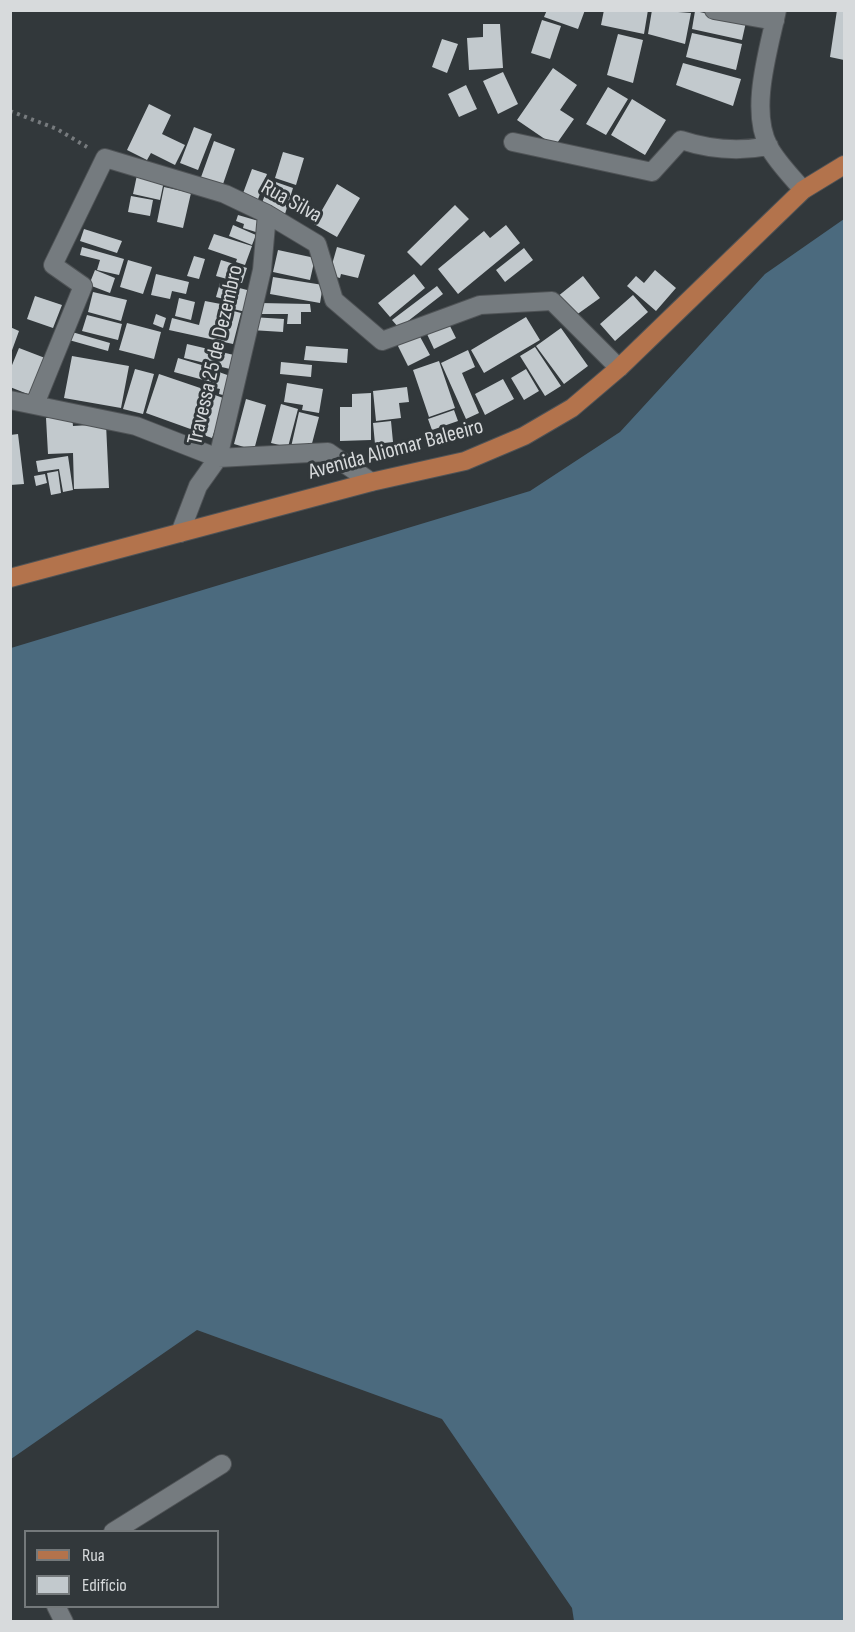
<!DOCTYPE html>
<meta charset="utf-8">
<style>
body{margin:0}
#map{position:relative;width:855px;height:1632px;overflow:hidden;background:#32383b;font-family:"Sofia Sans Condensed",sans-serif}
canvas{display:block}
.frame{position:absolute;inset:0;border:12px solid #d7dadc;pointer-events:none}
.legend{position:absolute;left:24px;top:1530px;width:195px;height:78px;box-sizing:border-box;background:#32383b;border:2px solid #74797b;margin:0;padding:8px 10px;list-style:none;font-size:18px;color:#d7dadc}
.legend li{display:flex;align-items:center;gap:12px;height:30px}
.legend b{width:30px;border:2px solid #74797b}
</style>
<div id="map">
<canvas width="855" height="1632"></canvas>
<div class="frame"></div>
<ul class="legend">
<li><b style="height:8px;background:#b3734c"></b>Rua</li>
<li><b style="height:16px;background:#c2c9cd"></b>Edifício</li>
</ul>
</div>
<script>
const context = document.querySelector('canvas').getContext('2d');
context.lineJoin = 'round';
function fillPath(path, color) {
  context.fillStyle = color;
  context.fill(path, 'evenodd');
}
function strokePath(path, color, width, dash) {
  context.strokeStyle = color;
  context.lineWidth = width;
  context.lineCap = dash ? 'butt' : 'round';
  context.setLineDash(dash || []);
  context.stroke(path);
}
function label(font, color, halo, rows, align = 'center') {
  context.font = font + ' "Sofia Sans Condensed",sans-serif';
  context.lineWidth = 6;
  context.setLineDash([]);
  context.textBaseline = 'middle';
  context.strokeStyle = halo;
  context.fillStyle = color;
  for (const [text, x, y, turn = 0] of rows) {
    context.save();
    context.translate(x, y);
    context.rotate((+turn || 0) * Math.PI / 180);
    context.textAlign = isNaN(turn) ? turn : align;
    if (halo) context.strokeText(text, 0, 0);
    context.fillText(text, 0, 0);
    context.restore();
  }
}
fillPath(new Path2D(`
 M844 219V1621H574L572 1608 442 1419 197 1330 11 1459V648L530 491 620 432 765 274Z`), '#4b6a7e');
fillPath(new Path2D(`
 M547 10H585L578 29 544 17Z
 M604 10H648L644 34 601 25Z
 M652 10 691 13 685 44 648 34Z
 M837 10H844V60L830 57Z
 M695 11 746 22 742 40 692 29Z
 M542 20 561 26 550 59 531 53Z
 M483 24H500L503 68 469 70 467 38 483 37Z
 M692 33 742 44 736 70 686 57Z
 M618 34 643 40 633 83 607 75Z
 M442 39 458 44 447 73 432 67Z
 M683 63 741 79 733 106 676 85Z
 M553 68 577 85 560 110 574 119 555 146 517 120Z
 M503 72 518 104 498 114 483 81Z
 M466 85 477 109 459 117 448 94Z
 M608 87 628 99 606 135 586 124Z
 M632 99 666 120 645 155 611 135Z
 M149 104 171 115 162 134 185 145 175 165 151 153 147 160 127 150Z
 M194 127 212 134 198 170 180 163Z
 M214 141 235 149 222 187 200 180Z
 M283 152 304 158 296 185 275 178Z
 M252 169 267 174 257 202 242 196Z
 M137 175 164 181 160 200 133 194Z
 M270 180 293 188 285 214 261 206Z
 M337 184 360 198 337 237 314 224Z
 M164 187 191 193 183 228 157 222Z
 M131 196 153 200 150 216 128 212Z
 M455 205 469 219 421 266 407 252Z
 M238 215 262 222 259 233 243 228 244 224 236 221Z
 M233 225 256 235 252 245 229 236Z
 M506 225 520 243 458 294 438 269 484 231 490 238Z
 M84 229 122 241 117 253 80 241Z
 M214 234 252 246 245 265 236 262 237 259 208 249Z
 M82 247 124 259 119 275 97 270 100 260 80 255Z
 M337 247 365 255 358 278 341 274 340 278 329 275Z
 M524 248 533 260 505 282 496 270Z
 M278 250 315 258 310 280 273 272Z
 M194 256 205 259 199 279 187 276Z
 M128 260 152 267 143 294 120 287Z
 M221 260 247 268 242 283 216 276Z
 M95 270 115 278 110 293 89 285Z
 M655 270 676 288 656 311 627 286 636 276 644 283Z
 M156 274 189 282 186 294 172 291 170 299 151 295Z
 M414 274 425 288 390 317 378 303Z
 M583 276 600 298 572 318 557 297Z
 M273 277 323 285 320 303 270 294Z
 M220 283 251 291 246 312 229 308 231 301 216 297Z
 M437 286 443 294 399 328 392 320Z
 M93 292 127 300 121 321 88 312Z
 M633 295 648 312 615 341 600 324Z
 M35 296 62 305 53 328 27 319Z
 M179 298 195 302 191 320 175 316Z
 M205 301 226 305V309L241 313 233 344 169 330 172 318 199 325Z
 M260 303 310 304 311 312H301V324H287L288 314H260Z
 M156 314 166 318 163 328 153 324Z
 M87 315 122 324 118 340 82 331Z
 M252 317 284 319 283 332 251 330Z
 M526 317 540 340 484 373 471 350Z
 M127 323 161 332 154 359 119 350Z
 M449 324 456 338 434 349 427 334Z
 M10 327 19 331 11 353H10Z
 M561 328 588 366 564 384 536 346Z
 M72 332 110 343 108 351 69 340Z
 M418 333 430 355 408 366 397 344Z
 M187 344 234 355 230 369 184 358Z
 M306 346 348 349 347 363 304 360Z
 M535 347 561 386 545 396 520 356Z
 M19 348 45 358 30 395 10 387V370Z
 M468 350 475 367 462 373 479 413 466 419 441 363Z
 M72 356 129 366 121 408 64 398Z
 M178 358 215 369 211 382 174 372Z
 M439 361 455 408 429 417 413 370Z
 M281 362 312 365 311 377 280 374Z
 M135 369 154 374 143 414 123 409Z
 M526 369 539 391 524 400 511 378Z
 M216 371 233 377 227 396 219 394 220 389 211 387Z
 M159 374 209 391 196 431 146 413Z
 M503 379 514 399 485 415 475 394Z
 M287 383 323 389 319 413 302 410 303 405 284 402Z
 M407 387 409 402 399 403 401 418 376 421 373 391Z
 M371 393V440L340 441V407H352V394Z
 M212 394 226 399 212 438 198 433Z
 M246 399 266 405 254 450 234 444Z
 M281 404 298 409 288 447 271 443Z
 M454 410 458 421 432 430 428 419Z
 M299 412 319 417 310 451 291 447Z
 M72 416 73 426 106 424 109 488 74 489 73 453 48 454 46 418Z
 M391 421 393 442 375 444 373 423Z
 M18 434 24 484 10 485V435Z
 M68 456 73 490 63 492 59 469 38 472 36 461Z
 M58 471 61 493 51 495 47 473Z
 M45 474 47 483 36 486 34 476Z`), '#c2c9cd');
const minor = new Path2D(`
 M714 10 775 21
 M777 10C769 49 749 110 769 147 777 162 792 177 803 190
 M513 142 652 172 681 140C711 150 738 152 769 146
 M10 400 136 426 218 458 328 452 371 482
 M35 404 83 286 53 265 105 158 225 194 267 214 317 244 334 300 382 341 480 305 552 301 619 368
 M180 533 198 486 218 458 262 270 267 214
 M113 1532 222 1464
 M56 1606 64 1622`);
const major = new Path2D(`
 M10 578 371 482 465 461 524 436 572 408 619 368 803 190 844 165`);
strokePath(minor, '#4f5356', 20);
strokePath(major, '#4f5356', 20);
strokePath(new Path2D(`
 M10 111 57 129 87 147`), '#777b7e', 4, [3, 4.5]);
strokePath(minor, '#757b7f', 18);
strokePath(major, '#b3734c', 18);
label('22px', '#d7dadc', '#32383b', [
 ["Rua Silva",291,202,29],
 ["Travessa 25 de Dezembro",216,355,-77],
 ["Avenida Aliomar Baleeiro",396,450,-15]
]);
</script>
